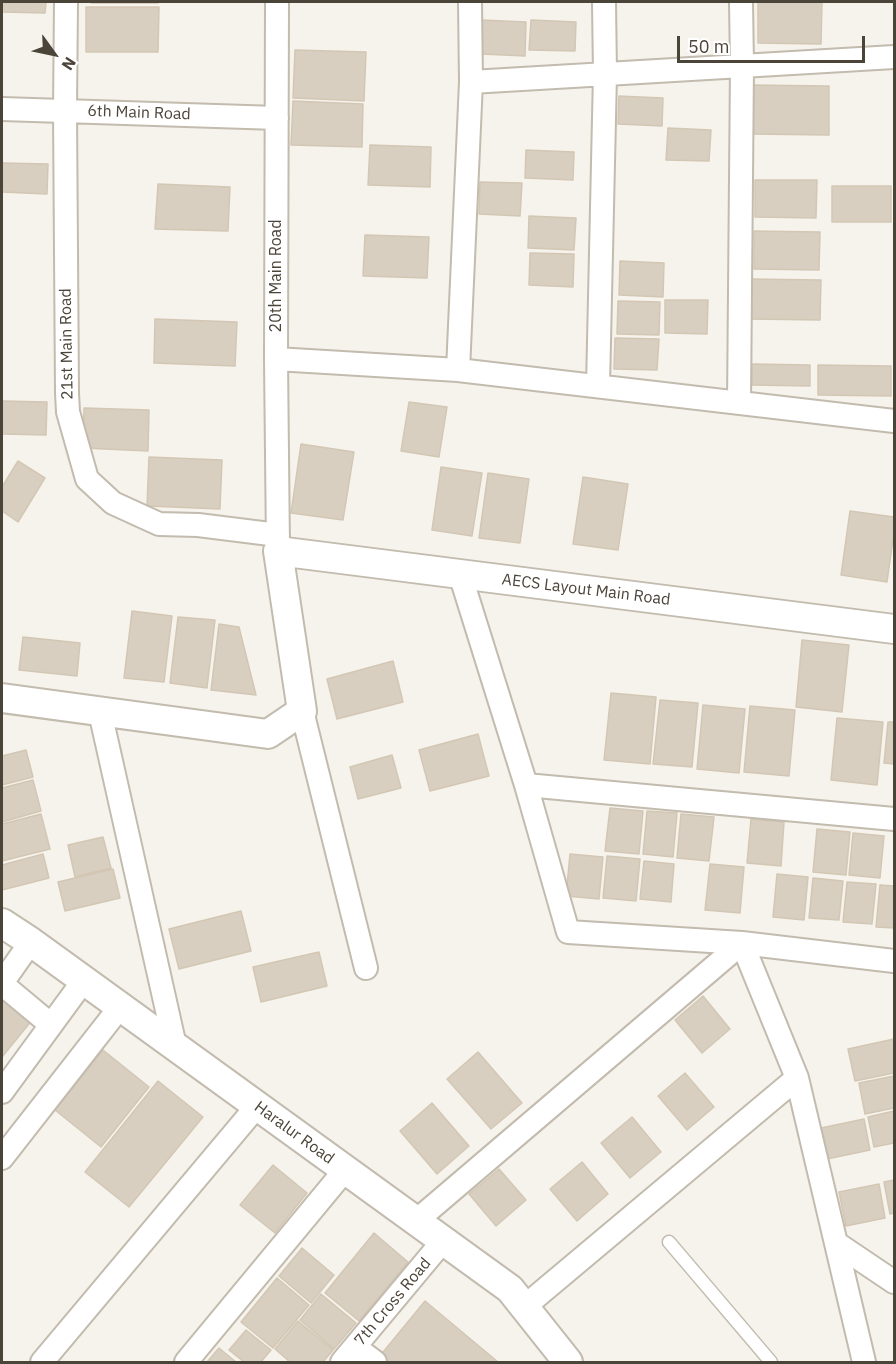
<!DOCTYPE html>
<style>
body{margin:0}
#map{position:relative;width:896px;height:1364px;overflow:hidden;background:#f6f3ec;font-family:"IBM Plex Sans",sans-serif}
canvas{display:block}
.frame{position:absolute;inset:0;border:3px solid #4b4439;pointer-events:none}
.north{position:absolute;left:24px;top:24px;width:60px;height:60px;-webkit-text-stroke:4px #fff;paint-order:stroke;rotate:123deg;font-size:16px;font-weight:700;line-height:24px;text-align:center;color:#4b4439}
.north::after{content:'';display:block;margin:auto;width:21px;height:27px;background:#4b4439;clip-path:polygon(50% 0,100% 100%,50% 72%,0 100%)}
.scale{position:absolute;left:677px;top:36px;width:188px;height:27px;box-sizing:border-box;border:3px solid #4b4439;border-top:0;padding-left:8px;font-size:18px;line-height:21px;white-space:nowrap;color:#4b4439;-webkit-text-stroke:4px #fff;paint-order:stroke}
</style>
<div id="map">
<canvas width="896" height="1364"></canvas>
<div class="frame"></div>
<div class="north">N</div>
<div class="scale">50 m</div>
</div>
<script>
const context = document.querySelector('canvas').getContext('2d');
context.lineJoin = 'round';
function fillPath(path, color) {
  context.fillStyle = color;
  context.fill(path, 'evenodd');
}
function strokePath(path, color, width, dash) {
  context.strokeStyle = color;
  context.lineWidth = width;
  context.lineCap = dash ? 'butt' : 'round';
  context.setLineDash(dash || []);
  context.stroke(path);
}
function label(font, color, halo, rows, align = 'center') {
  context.font = font + ' "IBM Plex Sans",sans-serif';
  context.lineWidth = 4.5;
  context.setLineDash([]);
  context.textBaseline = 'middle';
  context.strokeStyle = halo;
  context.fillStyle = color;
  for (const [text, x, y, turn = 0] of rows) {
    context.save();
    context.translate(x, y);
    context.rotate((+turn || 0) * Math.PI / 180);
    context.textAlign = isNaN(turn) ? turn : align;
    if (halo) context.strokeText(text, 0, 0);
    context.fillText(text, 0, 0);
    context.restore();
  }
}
const building = new Path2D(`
 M2 2H46L45 13 2 12Z
 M91 2H158V3H91Z
 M758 2H822L821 44 758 43Z
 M86 7H159L158 52H86Z
 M482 20 526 22 525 56 481 54Z
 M531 20 576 22 575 51 529 50Z
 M295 50 366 52 364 101 293 98Z
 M751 85 829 86V135L751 134Z
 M619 96 663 98 662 126 618 124Z
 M293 101 363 104 362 147 291 145Z
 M668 128 711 130 709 161 666 160Z
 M370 145 431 147 430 187 368 185Z
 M526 150 574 152 573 180 525 178Z
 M2 163 48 164 47 194 2 192Z
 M755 180H817L816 218 755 217Z
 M480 182 522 183 520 216 479 214Z
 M158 184 230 187 228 231 155 229Z
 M832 186H891V222H832Z
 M529 216 576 218 574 250 528 248Z
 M754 231 820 232 819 270 754 269Z
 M365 235 429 237 427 278 363 276Z
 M530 253 574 254 573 287 529 285Z
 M620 261 664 263 663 297 619 295Z
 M750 279 821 280 820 320 749 319Z
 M665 300H708L707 334 665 333Z
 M618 301 660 302 659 335 617 334Z
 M155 319 237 322 235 366 154 363Z
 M615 338 659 339 657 370 614 369Z
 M752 364 810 365V386L752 385Z
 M818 365 891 366V396L818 395Z
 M2 401 47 402 46 435 2 434Z
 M409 402 447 407 439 457 401 451Z
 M84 408 149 410 148 451 83 448Z
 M301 444 354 452 343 520 291 513Z
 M149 457 222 460 220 509 147 506Z
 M18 461 45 478 18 522 2 511V487Z
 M441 467 482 473 472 536 432 530Z
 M488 473 529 479 520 543 479 538Z
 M583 477 628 484 618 550 573 544Z
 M850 511 894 517V532L887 582 841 575Z
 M132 611 172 616 164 682 124 678Z
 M178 617 215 620 207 688 170 683Z
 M219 624 239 627 256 695 211 690Z
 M23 637 80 643 77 676 19 670Z
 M802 640 849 645 842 712 796 707Z
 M393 661 403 702 337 719 327 679Z
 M611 693 656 697 650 764 604 760Z
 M660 700 698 703 692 767 653 764Z
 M703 705 745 709 739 773 697 769Z
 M750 706 795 710 789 776 744 772Z
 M837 718 883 722 877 785 831 780Z
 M888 722H894V764L884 763Z
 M478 734 489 776 430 791 419 750Z
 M26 750 33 777 2 785V756Z
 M392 755 401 788 358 799 350 767Z
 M33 780 41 811 2 822V788Z
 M610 808 643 811 639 854 605 851Z
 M647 811 677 813 673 857 643 854Z
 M41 814 50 849 2 861V824Z
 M681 814 714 817 709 861 677 858Z
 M751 819 784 822 781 866 747 863Z
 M817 829 850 832 846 875 813 872Z
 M853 833 884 836 880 878 849 875Z
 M103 837 111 868 75 877 68 845Z
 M43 854 49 878 2 890V865Z
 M570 854 603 857 599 899 566 896Z
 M607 856 640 859 636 901 603 898Z
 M644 861 674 864 671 902 640 899Z
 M710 864 744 867 740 913 705 910Z
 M113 869 120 898 65 911 58 882Z
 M777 874 808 877 804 920 773 917Z
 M813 878 843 881 839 920 809 918Z
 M847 882 876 884 872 924 843 922Z
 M880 885 894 886V928L876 927Z
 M241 911 251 951 179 969 169 929Z
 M319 952 327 986 261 1002 253 967Z
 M2 992 33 1019 2 1057Z
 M703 996 730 1029 702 1053 675 1020Z
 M894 1039V1073L855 1081 848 1049Z
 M103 1050 149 1087 101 1147 55 1110Z
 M478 1052 522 1103 491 1129 447 1079Z
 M685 1073 714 1107 687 1130 658 1096Z
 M894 1076V1108L865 1114 859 1083Z
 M158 1081 203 1117 129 1207 85 1172Z
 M432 1103 469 1146 437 1174 400 1131Z
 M894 1111V1143L874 1147 868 1117Z
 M632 1117 661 1152 630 1178 601 1143Z
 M864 1119 870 1150 827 1159 821 1128Z
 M582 1162 608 1194 577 1221 550 1189Z
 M273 1165 307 1193 275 1233 240 1205Z
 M499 1169 526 1200 496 1226 469 1194Z
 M894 1180V1213L890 1214 884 1182Z
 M879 1184 885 1218 846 1226 839 1192Z
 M374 1233 408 1262 359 1321 325 1293Z
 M302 1248 334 1275 311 1303 279 1276Z
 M277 1278 309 1305 273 1348 241 1322Z
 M321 1294 356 1323 334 1349 300 1320Z
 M425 1301 498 1362H386L379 1357Z
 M298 1321 333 1350 323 1362H290L275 1349Z
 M246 1330 271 1350 261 1362H244L229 1350Z
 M219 1348 236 1362H207Z`);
fillPath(building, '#d8cfc1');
strokePath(building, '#d3c7b4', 1.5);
const service = new Path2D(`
 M669 1242 771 1362`);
const minor = new Path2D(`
 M66 2 65 111 67 393 68 412 87 479 113 503 159 524 198 525 278 535
 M277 2 276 359 278 549
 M471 82 894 57
 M2 109 277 118
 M276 359 458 370 894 421
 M458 370 471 82 470 2
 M598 386 605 74 604 2
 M739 403 742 66 741 2
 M460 574 526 785 568 932 742 943 894 961
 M302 711 366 968
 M100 712 175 1046
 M526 785 894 819
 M2 983 31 942
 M2 984 50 1024
 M2 1092 84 980
 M2 1158 120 1007
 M416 1221 742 943 797 1078 864 1362
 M836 1243 894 1282
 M524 1307 797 1078
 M355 1347 375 1362
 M42 1362 257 1106
 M186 1362 345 1170
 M342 1362 443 1241`);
const tertiary = new Path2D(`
 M2 698 268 734 302 711 278 551 894 629
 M2 923 31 942 510 1289 568 1362`);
strokePath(service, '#c2bbae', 15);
strokePath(minor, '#c2bbae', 26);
strokePath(tertiary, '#c2bbae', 32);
strokePath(service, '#fff', 12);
strokePath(minor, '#fff', 22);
strokePath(tertiary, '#fff', 28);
label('16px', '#4b4439', '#fff', [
 ["6th Main Road",139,113,2],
 ["20th Main Road",276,276,-90],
 ["21st Main Road",67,344,-91],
 ["AECS Layout Main Road",586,590,7],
 ["Haralur Road",294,1133,36],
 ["7th Cross Road",393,1302,-50]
]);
</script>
